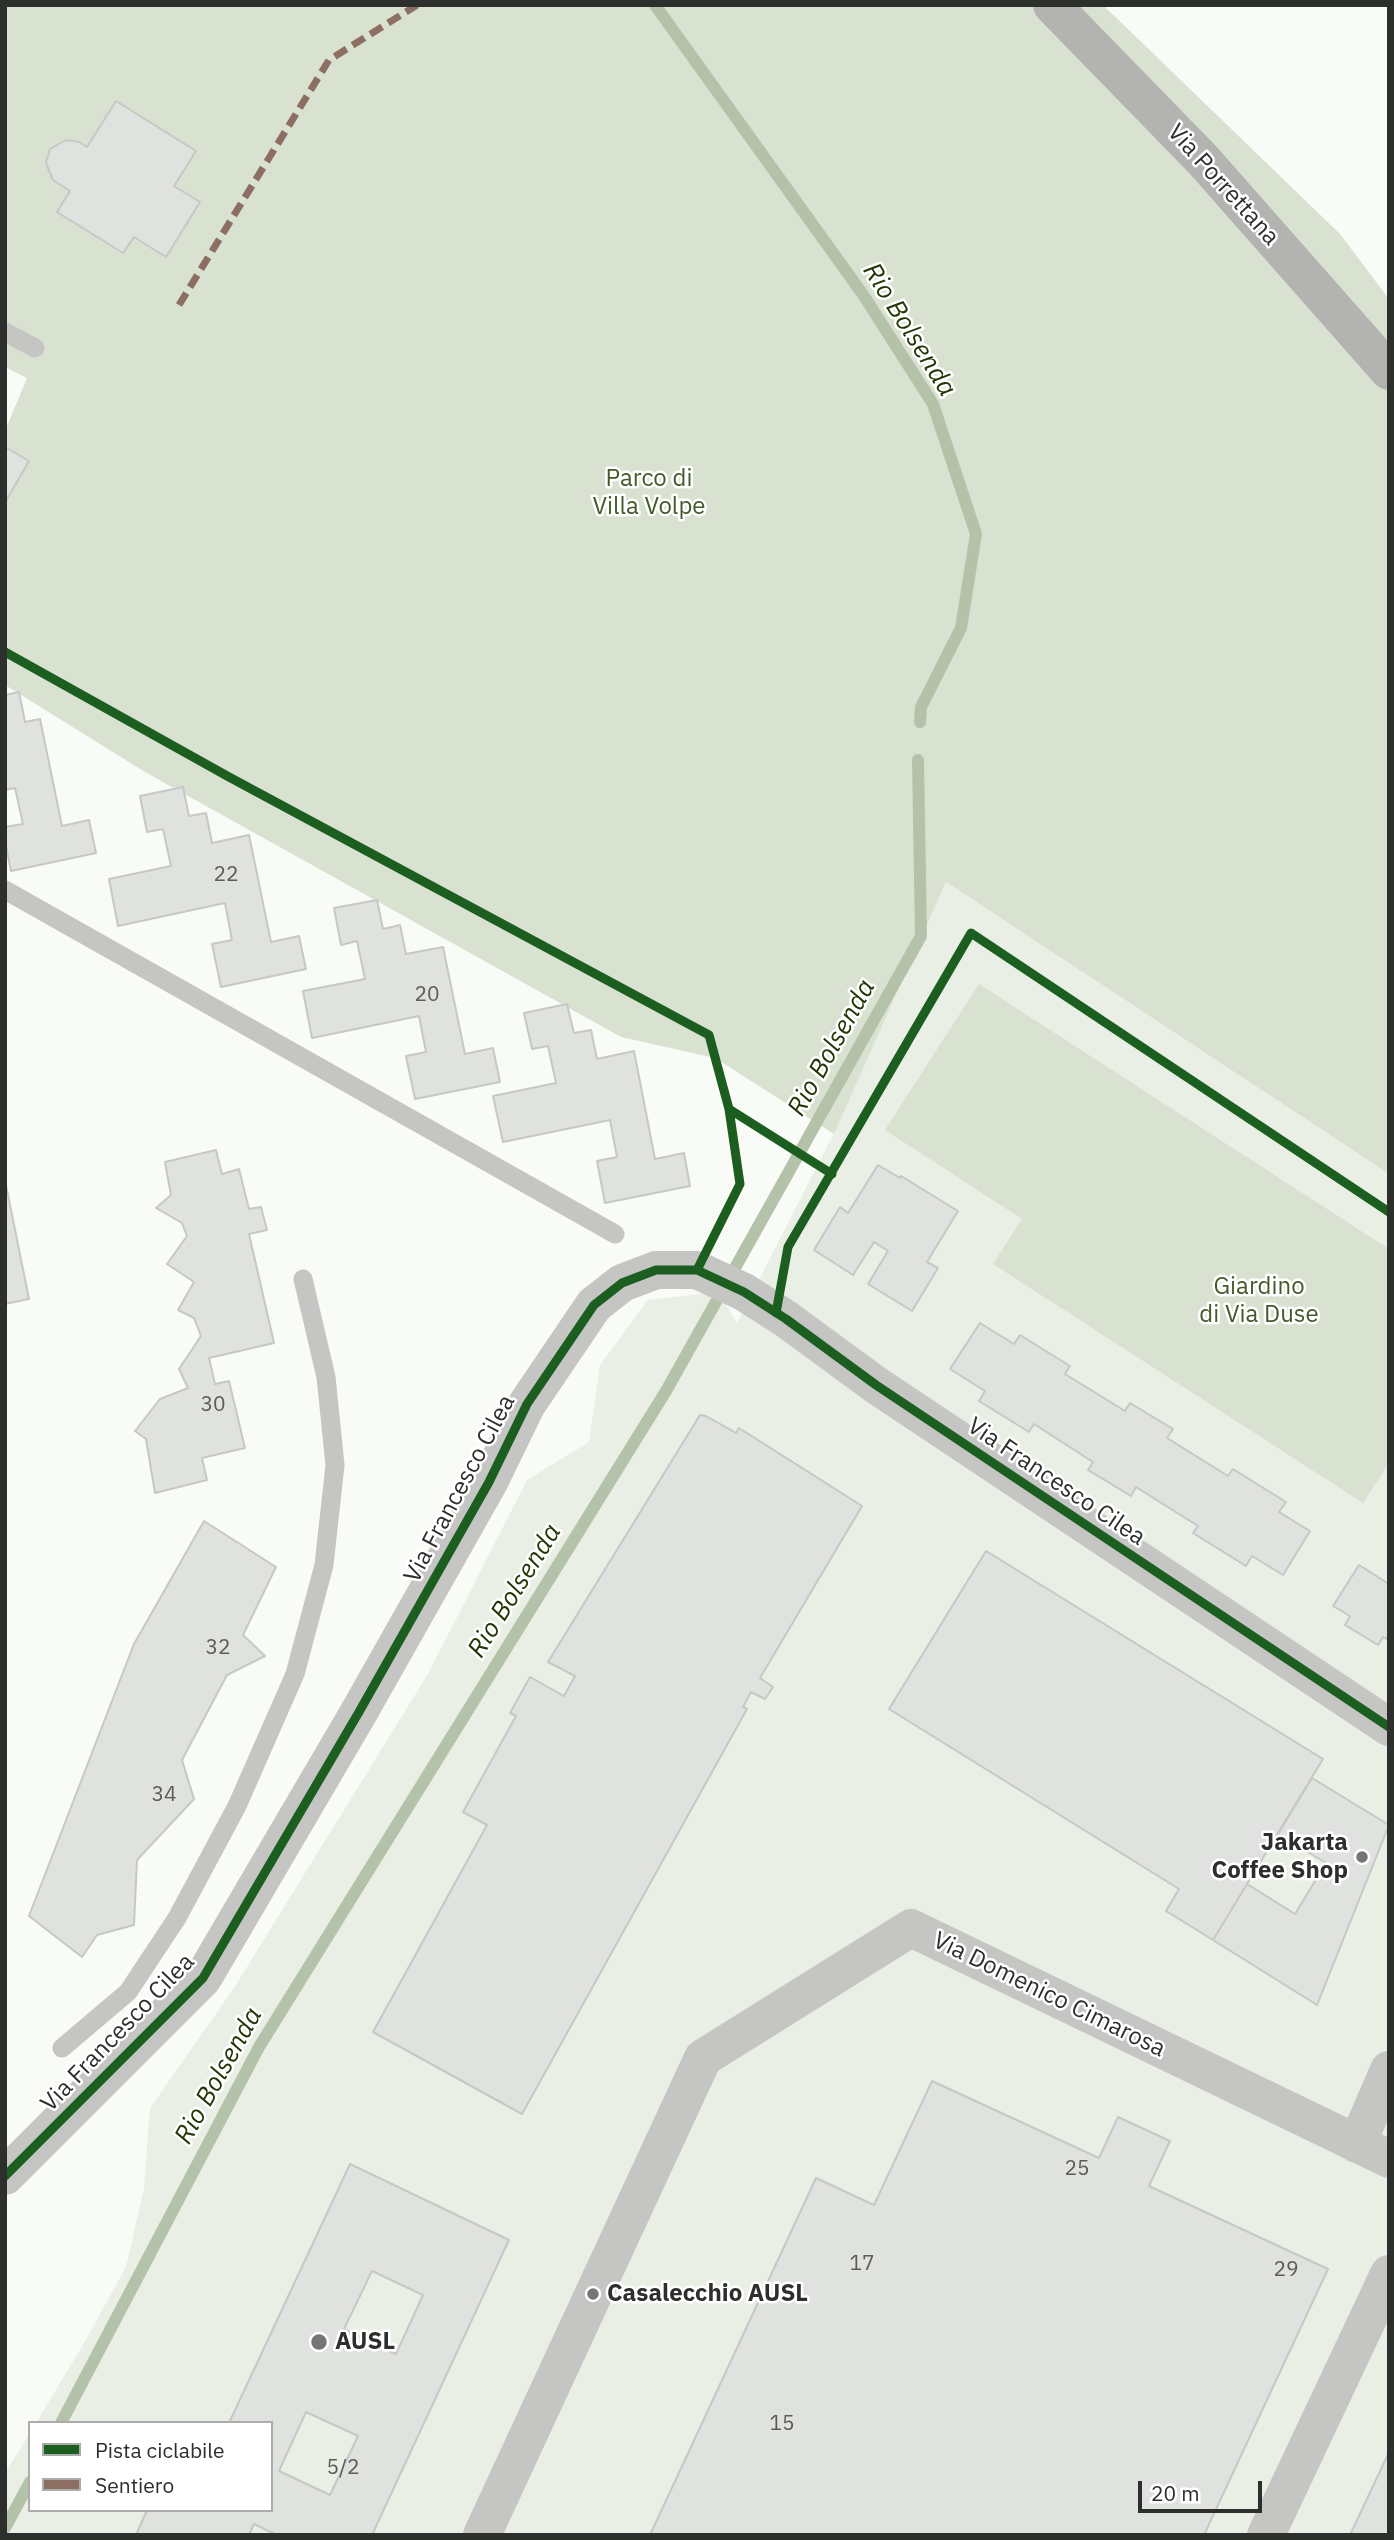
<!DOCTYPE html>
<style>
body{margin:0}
#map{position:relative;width:1394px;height:2540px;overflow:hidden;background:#f8fbf6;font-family:"IBM Plex Sans",sans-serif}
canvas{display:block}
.frame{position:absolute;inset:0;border:7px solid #2d2f2c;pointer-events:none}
.legend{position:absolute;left:28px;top:2421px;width:245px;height:91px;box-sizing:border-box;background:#fff;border:2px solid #abacab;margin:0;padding:9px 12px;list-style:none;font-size:21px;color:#2d2f2c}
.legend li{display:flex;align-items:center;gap:14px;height:35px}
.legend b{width:35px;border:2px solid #abacab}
.scale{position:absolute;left:1138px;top:2481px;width:124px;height:32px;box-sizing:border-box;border:4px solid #2d2f2c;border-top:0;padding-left:9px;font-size:21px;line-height:24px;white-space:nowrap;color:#2d2f2c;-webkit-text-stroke:5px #fff;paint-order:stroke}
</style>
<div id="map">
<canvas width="1394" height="2540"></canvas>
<div class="frame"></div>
<ul class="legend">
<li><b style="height:9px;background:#1b5e20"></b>Pista ciclabile</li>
<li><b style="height:9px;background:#8d6e63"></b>Sentiero</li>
</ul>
<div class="scale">20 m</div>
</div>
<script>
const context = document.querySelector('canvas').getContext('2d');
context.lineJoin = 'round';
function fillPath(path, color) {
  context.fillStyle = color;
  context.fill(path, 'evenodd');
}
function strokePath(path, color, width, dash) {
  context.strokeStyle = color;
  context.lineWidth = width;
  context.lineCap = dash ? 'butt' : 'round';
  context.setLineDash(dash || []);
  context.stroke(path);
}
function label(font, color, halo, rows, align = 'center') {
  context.font = font + ' "IBM Plex Sans",sans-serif';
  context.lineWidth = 5;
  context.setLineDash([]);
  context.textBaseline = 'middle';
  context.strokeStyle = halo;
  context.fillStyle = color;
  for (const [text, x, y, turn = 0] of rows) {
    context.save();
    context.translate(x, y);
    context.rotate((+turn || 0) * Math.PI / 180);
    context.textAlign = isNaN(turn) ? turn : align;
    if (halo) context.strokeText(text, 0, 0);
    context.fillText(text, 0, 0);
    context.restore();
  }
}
fillPath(new Path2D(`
 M946 882 1389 1174V2535H5V2473L30 2433V2510H271V2423H36L84 2343 126 2267 144 2188 150 2108 234 1988 428 1674 527 1480 589 1442 600 1365 648 1300 718 1292 737 1323 834 1133Z`), '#e9efe4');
fillPath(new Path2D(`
 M5 5H1103L1340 234 1389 299V1174L946 882 834 1134 715 1058 621 1037 145 772 5 685V431L27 378 5 367Z
 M979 984 1389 1249V1463L1363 1503 993 1264 1022 1219 885 1130Z`), '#d9e2d1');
strokePath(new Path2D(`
 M655 5 864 296 933 404 976 534 961 628 921 707 920 722
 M61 2423 259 2047 666 1391 921 936 918 760
 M5 2528 30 2482`), '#b5c2aa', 12);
const building = new Path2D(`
 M116 101 196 151 174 186 200 202 166 257 134 237 123 253 57 212 70 191 53 180 46 163 50 149 66 140 79 142 87 147Z
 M5 447 29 461 5 503Z
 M19 692 25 722 40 719 62 826 89 820 96 853 11 871 5 841V827L23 824 15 788 5 790V695Z
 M183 787 189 816 206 813 212 843 249 835 271 942 299 936 306 969 221 987 212 944 232 940 225 903 118 926 109 879 171 866 163 829 147 832 140 796Z
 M377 900 383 929 400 925 406 954 443 947 465 1054 493 1048 500 1082 415 1099 406 1056 426 1052 419 1016 312 1038 303 991 365 979 357 941 341 945 334 908Z
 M567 1004 574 1033 591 1030 597 1059 634 1051 655 1159 684 1153 690 1186 605 1203 597 1161 617 1157 610 1120 503 1142 493 1096 556 1083 548 1046 532 1049 524 1013Z
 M216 1150 222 1174 239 1169 249 1209 261 1207 267 1230 249 1234 274 1343 209 1358 215 1384 229 1381 245 1448 202 1458 207 1480 155 1493 146 1439 135 1431 160 1399 188 1388 179 1369 201 1336 194 1318 178 1310 194 1282 167 1264 187 1236 182 1223 156 1208 171 1195 165 1162Z
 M878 1165 900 1178 901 1176 958 1211 927 1262 938 1268 912 1311 868 1284 888 1251 874 1242 853 1275 814 1250 840 1207 848 1213Z
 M5 1180 29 1299 5 1304Z
 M980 1323 1014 1344 1020 1335 1070 1366 1065 1374 1125 1411 1130 1403 1173 1429 1167 1438 1228 1476 1233 1469 1286 1502 1279 1512 1310 1531 1283 1575 1252 1556 1246 1566 1193 1533 1198 1526 1136 1487 1131 1496 1088 1470 1093 1462 1034 1424 1029 1432 979 1401 985 1391 950 1369Z
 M700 1415 706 1416 736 1433 739 1428 862 1506 760 1678 773 1687 765 1699 751 1692 743 1707 747 1709 522 2114 373 2032 487 1825 463 1812 516 1716 510 1713 530 1677 564 1696 575 1676 548 1662Z
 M204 1521 276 1567 243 1635 265 1656 227 1675 182 1760 194 1799 137 1860 134 1925 97 1935 82 1957 29 1916 134 1644Z
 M986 1551 1323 1759 1213 1940 1166 1911 1179 1889 889 1709Z
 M1359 1565 1389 1584V1640L1383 1637 1378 1645 1345 1625 1350 1616 1333 1606Z
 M1312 1778 1389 1825 1317 2005 1213 1940 1247 1884 1295 1914 1326 1863 1278 1834Z
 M932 2081 1099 2158 1118 2117 1170 2141 1149 2186 1328 2269 1204 2535H650L816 2178 874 2205Z
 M350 2164 509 2240 372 2535H277L254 2524 249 2535H136L147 2510H271V2423H229ZM372 2271 423 2295 396 2354 344 2329ZM306 2412 358 2436 330 2495 279 2471Z
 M1389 2452V2535H1350Z`);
fillPath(building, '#e0e2df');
strokePath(building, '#c6c8c5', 2);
strokePath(new Path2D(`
 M5 332 35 348
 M5 890 615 1234
 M62 2048 128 1992 177 1918 237 1806 295 1674 324 1565 335 1465 326 1377 303 1279`), '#c5c6c4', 19);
strokePath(new Path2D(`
 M1357 2144 1389 2070
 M5 2176 203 1978 359 1712 489 1482 527 1404 594 1305 622 1283 656 1270H697L744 1292 786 1319 876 1385 1389 1727
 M482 2535 703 2058 911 1928 1389 2159
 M1266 2535 1389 2274`), '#c5c6c4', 38);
strokePath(new Path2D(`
 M1052 5 1203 160 1389 371`), '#b3b4b2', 38);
strokePath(new Path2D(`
 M179 305 329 60 417 5`), '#8d6e63', 7, [14, 7]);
strokePath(new Path2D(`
 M5 652 229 777 709 1035 729 1109 740 1184 697 1270
 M729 1109 832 1174
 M776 1313 788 1247 971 933 1389 1212
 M5 2176 203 1978 359 1712 489 1482 527 1404 594 1305 622 1283 656 1270H697L744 1292 786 1319 876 1385 1389 1727`), '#1b5e20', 9);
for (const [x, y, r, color] of [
 [1362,1857,7,"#747673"],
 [593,2294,7,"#747673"],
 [319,2342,9,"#747673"]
]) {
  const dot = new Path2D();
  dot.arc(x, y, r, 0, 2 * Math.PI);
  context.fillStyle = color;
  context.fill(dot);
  strokePath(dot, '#fff', 2.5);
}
label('21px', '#5a5c59', null, [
 ["22",226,875],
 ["20",427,995],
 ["30",213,1405],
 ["32",218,1648],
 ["34",164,1795],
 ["25",1077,2169],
 ["17",862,2264],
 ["29",1286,2270],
 ["15",782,2424],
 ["5/2",343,2468]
]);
label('24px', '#2d2f2c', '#fff', [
 ["Via Porrettana",1223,185,48],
 ["Via Francesco Cilea",1056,1482,34],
 ["Via Francesco Cilea",460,1489,-62],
 ["Via Domenico Cimarosa",1049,1995,26],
 ["Via Francesco Cilea",118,2033,-46]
]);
label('24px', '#435b2b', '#fff', [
 ["Parco di",649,479],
 ["Villa Volpe",649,507],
 ["Giardino",1259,1287],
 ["di Via Duse",1259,1315]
]);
label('bold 24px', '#2d2f2c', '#fff', [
 ["Jakarta",1348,1843,"right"],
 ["Coffee Shop",1348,1871,"right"],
 ["Casalecchio AUSL",607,2294],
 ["AUSL",335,2342]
], 'left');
label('italic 26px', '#213704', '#fff', [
 ["Rio Bolsenda",909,330,58],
 ["Rio Bolsenda",832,1048,-61],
 ["Rio Bolsenda",515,1591,-58],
 ["Rio Bolsenda",219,2076,-61]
]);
</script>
